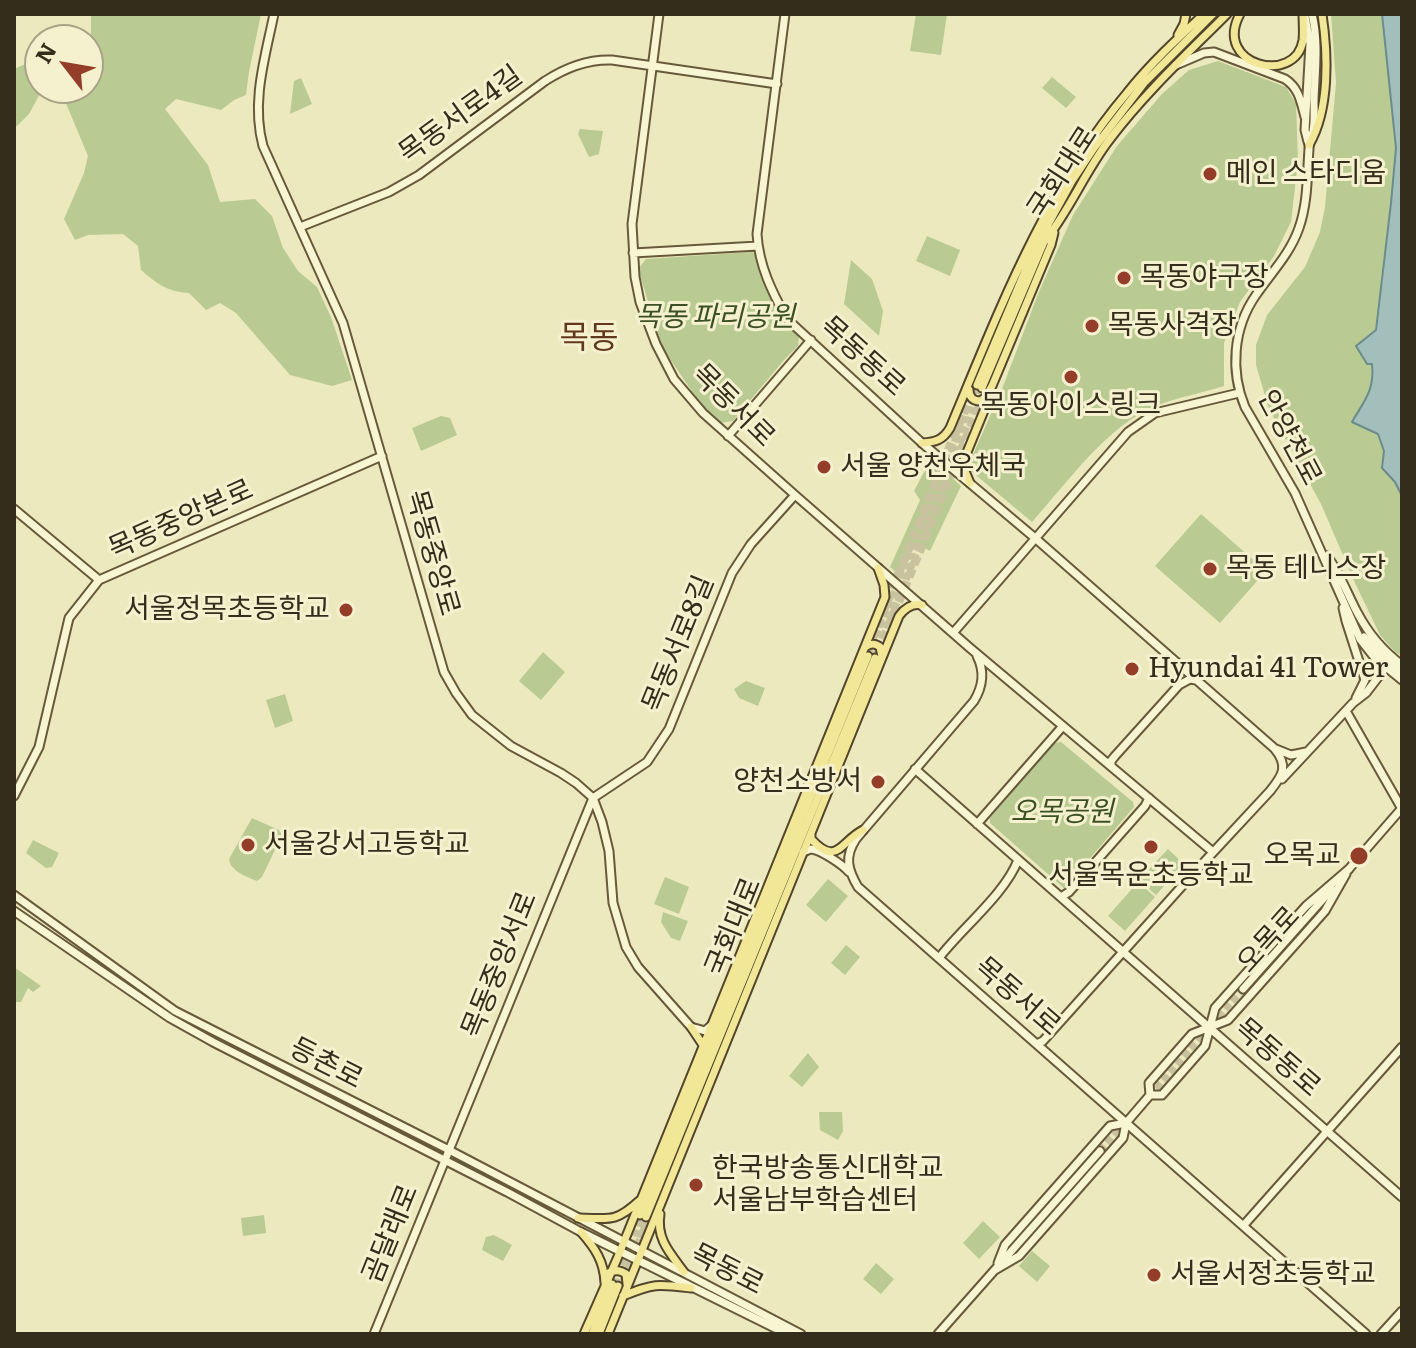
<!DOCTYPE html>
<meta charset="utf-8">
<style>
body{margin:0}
#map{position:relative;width:1416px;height:1348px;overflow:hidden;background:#ede9bf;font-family:Literata,serif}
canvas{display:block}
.frame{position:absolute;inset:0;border:16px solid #352d1c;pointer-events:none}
.north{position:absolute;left:24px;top:24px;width:80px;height:80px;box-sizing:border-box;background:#f5f1cf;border:2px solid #a8a387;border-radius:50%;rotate:301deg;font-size:22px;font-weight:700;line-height:32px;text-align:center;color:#352d1c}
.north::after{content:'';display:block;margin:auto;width:28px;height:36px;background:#943d28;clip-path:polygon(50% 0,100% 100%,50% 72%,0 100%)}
</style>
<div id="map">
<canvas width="1416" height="1348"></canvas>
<div class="frame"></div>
<div class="north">N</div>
</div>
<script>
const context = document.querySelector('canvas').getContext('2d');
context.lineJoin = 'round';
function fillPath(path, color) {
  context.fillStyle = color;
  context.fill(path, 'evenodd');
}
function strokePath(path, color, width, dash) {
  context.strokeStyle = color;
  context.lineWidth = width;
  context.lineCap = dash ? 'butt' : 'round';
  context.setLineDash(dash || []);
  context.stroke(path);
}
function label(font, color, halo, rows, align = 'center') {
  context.font = font + ' Literata,"Noto Sans KR",serif';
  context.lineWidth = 6;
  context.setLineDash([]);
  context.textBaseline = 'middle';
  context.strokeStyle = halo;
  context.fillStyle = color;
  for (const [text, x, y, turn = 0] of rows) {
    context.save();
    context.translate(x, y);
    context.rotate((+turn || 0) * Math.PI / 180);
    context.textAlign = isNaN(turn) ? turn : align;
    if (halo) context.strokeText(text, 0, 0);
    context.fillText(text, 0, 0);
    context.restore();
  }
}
fillPath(new Path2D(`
 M91 14H261L249 72 246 95 234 100 221 110 176 99 165 109 208 165 220 202 255 199 272 216 283 248 298 271 317 287 331 317 352 380 332 386 290 375 236 313 220 303 206 310 189 293C168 292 157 284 141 270L138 246 123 234 88 235 75 240 64 219 84 173 88 156 65 101 71 89 88 88V40H84L91 34Z
 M916 14H947L941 55 910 51Z
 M1331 14H1402V656L1395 652 1380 635 1355 583 1321 504 1269 409 1256 365V345L1267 315 1305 267 1320 232 1325 207 1336 83Z
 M37 59 40 66V88H43L29 114 17 126 14 125V69Z
 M1218 61 1286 87 1296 104 1298 161 1291 222 1274 256 1240 302 1224 343V386C1202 393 1179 397 1158 405 1107 425 1068 482 1032 522L971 471V459L1002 389 1038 294 1073 215 1117 146 1162 94 1189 70Z
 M1052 77 1076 97 1066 108 1042 88Z
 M301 78 312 104 290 114 294 81Z
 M580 129 603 131 599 154 589 157 578 134Z
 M927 236 960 250 950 276 916 261Z
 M751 252 757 254C765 290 773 309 799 336L798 346 784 360 733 421 721 423 701 405 662 347 638 269 646 259Z
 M851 260 872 279 883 311 879 336 844 304Z
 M441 416 450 418 457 435 421 451 412 428Z
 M931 459 961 486 930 551 920 546 908 549 904 557V569L899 575 890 567 920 500 914 491Z
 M1201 514 1266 571 1220 623 1155 566Z
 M543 652 565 672 541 700 519 681Z
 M746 681 765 688 758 706 739 698 734 689Z
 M285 694 293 721 275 728 266 700Z
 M1061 742 1133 802 1134 807 1068 884 1066 890 990 823V818L1054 743Z
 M252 818 279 830 282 835 262 877 257 881C247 877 230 871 229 859Z
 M33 840 59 853 52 867 46 868 26 853Z
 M1168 849 1184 864 1156 895 1139 880Z
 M665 877 689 887 679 914 654 904Z
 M828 879 848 896 826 922 806 905Z
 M1138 882 1155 897 1125 931 1108 916Z
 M663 912 688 921 680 941 671 938 661 922Z
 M846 945 860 957 845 975 831 963Z
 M14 967 41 986 33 992 28 988 21 1002H14Z
 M808 1053 819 1067 802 1087 789 1076Z
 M819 1112H842L843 1131 838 1140 820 1130Z
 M264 1215 266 1233 243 1236 241 1218Z
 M983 1221 1000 1237 979 1259 963 1243Z
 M494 1235 512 1245 503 1261 482 1250 486 1237Z
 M1032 1251 1050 1266 1037 1282 1019 1266Z
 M876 1263 894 1279 881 1294 863 1279Z`), '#b9cb93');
const water = new Path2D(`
 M1382 14H1402V496L1395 482 1382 468 1384 451 1378 434 1352 422C1364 401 1375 390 1372 364H1367L1356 346 1376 330 1391 203 1396 148Z`);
fillPath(water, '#a2bfbc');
strokePath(water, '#6a8c8b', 2);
strokePath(new Path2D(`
 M1149 1096 1243 989
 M1100 1151 1125 1123`), '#c8c39e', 7, [7, 3.5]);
strokePath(new Path2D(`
 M868 656 977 385
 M875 658 982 388
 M612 1284 640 1215
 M618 1286 646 1217`), '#c8c39e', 7, [7, 3.5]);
strokePath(new Path2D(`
 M878 652 1017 315
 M862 664 978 377
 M617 1298 682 1137`), '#c8c39e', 9, [9, 4.5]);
const secondary = new Path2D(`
 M274 14C265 58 251 102 263 146L343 323 444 672 456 693 472 715 511 746 561 773 576 783 593 798 602 822 609 851 613 903 626 947 638 967 691 1027 705 1031 712 1025
 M659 14 632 224 635 277 640 302 656 344 674 379 703 413 795 495 970 648 1213 852
 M785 14 757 234C759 266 772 292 787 319L922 443 1035 538 1274 748C1289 766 1283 775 1270 791
 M1312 14C1319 42 1315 72 1314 100 1314 110 1315 121 1313 131 1312 137 1309 143 1309 149 1307 176 1308 202 1299 228 1290 254 1271 273 1256 295 1233 328 1230 371 1245 407L1295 493 1360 639 1375 658 1402 680
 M1305 16 1310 44 1305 130 1308 142
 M1176 65 1204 53 1214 52 1285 79C1299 88 1301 102 1305 117
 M300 227 389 192 419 175 545 81C565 68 587 59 612 60L777 84
 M633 253 758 246
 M728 436 811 340
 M14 509 99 580 382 456
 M1327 556C1340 573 1347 593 1357 612 1368 633 1383 651 1402 665
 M1343 608 1346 621 1365 680 1356 698
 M953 633 1128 432 1155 413 1239 393
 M1364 637 1377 652 1402 673
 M977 656C985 672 983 686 974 701L856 839C844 857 848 870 858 887L1366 1334
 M1346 711 1402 809
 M1276 749 1291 755 1306 752
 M1111 766V761L1115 756 1179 685 1190 679 1196 680
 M915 769 1402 1197
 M1282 779 1353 703 1366 693 1389 663
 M14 796 39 747 69 618 99 580
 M593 798 647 762 669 729 732 573 751 544 795 495
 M977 824 1063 726
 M803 852C806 851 808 850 810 849 820 849 843 865 849 872
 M1348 870 1402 808
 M14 895 175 1011 449 1150 801 1334
 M1061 897 1069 892 1145 806 1149 798
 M14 911 170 1018 213 1042 507 1192 581 1232 787 1334
 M939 958C962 928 1005 894 1018 860
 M1243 989 1332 889
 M1037 1044 1043 1041 1192 875 1271 790
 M1150 1095 1149 1083 1192 1034 1228 1020 1325 911 1346 874
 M1243 1226 1402 1047
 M998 1263 1005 1245 1110 1126 1126 1123
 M995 1270 1019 1256 1123 1138 1126 1123 1150 1095H1162L1205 1046 1215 1008 1306 906 1349 869
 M374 1334 593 798
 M938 1334 1100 1151
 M1381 1334 1402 1311`);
const primary = new Path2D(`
 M1240 14C1212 66 1296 86 1303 40 1304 32 1303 22 1303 14
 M1178 35 1184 24 1186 14
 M1309 145C1330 109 1328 54 1322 14
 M977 385 1034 250 1072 181 1094 148 1144 83 1213 14
 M982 388 1044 242C1070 210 1085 171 1110 139 1145 93 1187 54 1227 14
 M969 390C969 397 973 401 980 401L985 398 992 386 1051 245 1054 233
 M922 443C936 442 943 440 950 428 999 311 1044 191 1127 93 1150 64 1177 39 1204 14
 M970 483 965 471 963 462 990 396
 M865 647C871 643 875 643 880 647L882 657
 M811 834V839C837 867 840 842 863 830
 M691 1027 703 1045
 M660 1214C656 1239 670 1253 684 1272
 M640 1215 868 656
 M646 1217 875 658
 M578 1218C608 1218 614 1224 639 1201
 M581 1232C595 1248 604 1261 605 1283
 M610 1272C617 1270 620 1270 626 1274L627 1284
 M623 1296C654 1283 658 1284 691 1288
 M584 1334 617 1259 885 597 884 585 878 568
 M592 1334 612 1284
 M599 1334 618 1286
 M608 1334 899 616C905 608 912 603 922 605`);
strokePath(secondary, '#675a3b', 11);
strokePath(primary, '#53462c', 11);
strokePath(secondary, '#f8f5d2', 7);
strokePath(primary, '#f1e796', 7);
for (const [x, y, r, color] of [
 [1210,174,8,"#943d28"],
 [1124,278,8,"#943d28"],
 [1092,326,8,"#943d28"],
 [1071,377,8,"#943d28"],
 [824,467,8,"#943d28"],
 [1210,569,8,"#943d28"],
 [346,610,8,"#943d28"],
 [1132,669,8,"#943d28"],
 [878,782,8,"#943d28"],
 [248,845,8,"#943d28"],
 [1151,847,8,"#943d28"],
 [1359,856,10,"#943d28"],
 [696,1185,8,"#943d28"],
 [1154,1275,8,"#943d28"]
]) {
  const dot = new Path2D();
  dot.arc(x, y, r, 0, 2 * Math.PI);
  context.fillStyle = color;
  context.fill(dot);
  strokePath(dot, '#f5f1cf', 3);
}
label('28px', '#352d1c', '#f5f1cf', [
 ["목동서로4길",461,115,-36],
 ["국회대로",1063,173,-57],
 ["목동동로",862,357,42],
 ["목동서로",733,406,45],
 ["안양천로",1289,438,62],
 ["목동중앙본로",181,520,-24],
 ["목동중앙로",432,553,74],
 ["목동서로8길",679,644,-68],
 ["국회대로",734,927,-68],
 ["오목로",1269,940,-48],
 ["목동중앙서로",500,965,-68],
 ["목동서로",1017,997,41],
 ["목동동로",1277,1058,41],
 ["등촌로",326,1064,27],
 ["곰달래로",391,1234,-68],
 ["목동로",727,1270,27]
]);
label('28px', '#352d1c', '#f5f1cf', [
 ["메인 스타디움",1226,174],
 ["목동야구장",1140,278],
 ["목동사격장",1108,326],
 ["목동아이스링크",1071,406,"center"],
 ["서울 양천우체국",840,467],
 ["목동 테니스장",1226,569],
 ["서울정목초등학교",330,610,"right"],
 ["Hyundai 41 Tower",1148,669],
 ["양천소방서",862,782,"right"],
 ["서울강서고등학교",264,845],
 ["오목교",1341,856,"right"],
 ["서울목운초등학교",1151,876,"center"],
 ["한국방송통신대학교",712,1169],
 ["서울남부학습센터",712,1201],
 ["서울서정초등학교",1170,1275]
], 'left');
label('italic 28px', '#3c5123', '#f5f1cf', [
 ["목동 파리공원",715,318],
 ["오목공원",1062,813]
]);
label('32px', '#61381c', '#f5f1cf', [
 ["목동",589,339]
]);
</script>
